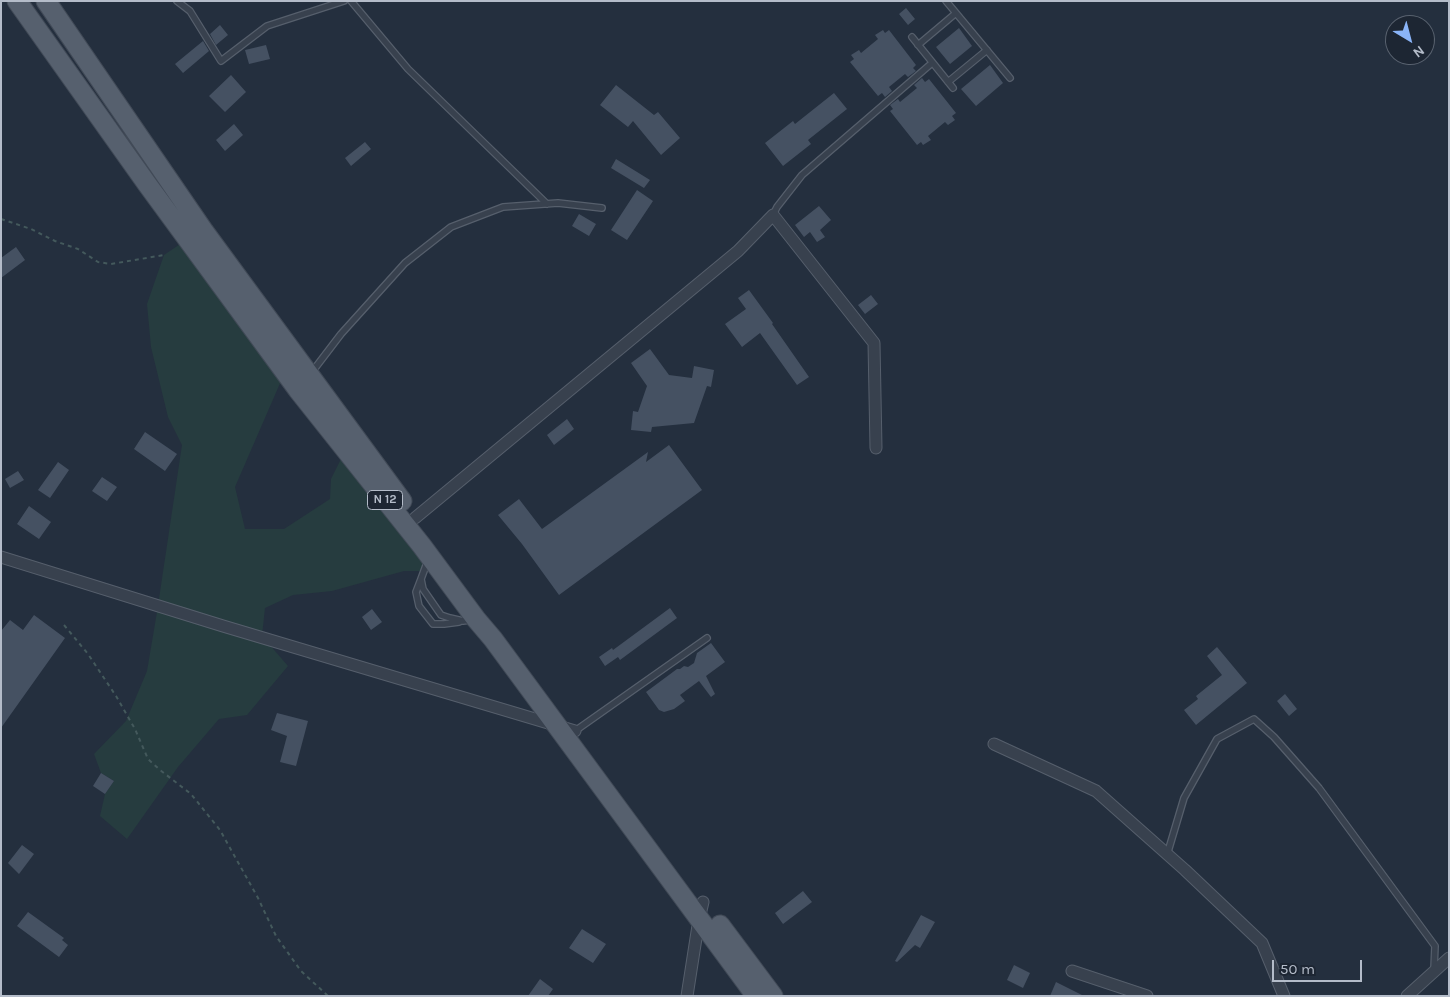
<!DOCTYPE html>
<style>
body{margin:0}
#map{position:relative;width:1450px;height:997px;overflow:hidden;background:#242f3e;font-family:Karla,sans-serif}
canvas{display:block}
.frame{position:absolute;inset:0;border:2px solid #b4bcc9;pointer-events:none}
.north{position:absolute;left:1385px;top:15px;width:50px;height:50px;box-sizing:border-box;background:#1d2633;border:1px solid #59626f;border-radius:50%;rotate:143deg;font-size:14px;font-weight:700;line-height:20px;text-align:center;color:#b4bcc9}
.north::after{content:'';display:block;margin:auto;width:18px;height:22px;background:#8ab4f8;clip-path:polygon(50% 0,100% 100%,50% 72%,0 100%)}
.scale{position:absolute;left:1272px;top:960px;width:90px;height:22px;box-sizing:border-box;border:2px solid #b4bcc9;border-top:0;padding-left:6px;font-size:15px;line-height:18px;white-space:nowrap;color:#b4bcc9;-webkit-text-stroke:4px #1d2633;paint-order:stroke}
</style>
<div id="map">
<canvas width="1450" height="997"></canvas>
<div class="frame"></div>
<div class="north">N</div>
<div class="scale">50 m</div>
</div>
<script>
const context = document.querySelector('canvas').getContext('2d');
context.lineJoin = 'round';
function fillPath(path, color) {
  context.fillStyle = color;
  context.fill(path, 'evenodd');
}
function strokePath(path, color, width, dash) {
  context.strokeStyle = color;
  context.lineWidth = width;
  context.lineCap = dash ? 'butt' : 'round';
  context.setLineDash(dash || []);
  context.stroke(path);
}
function label(font, color, halo, rows, align = 'center') {
  context.font = font + ' Karla,sans-serif';
  context.lineWidth = 5;
  context.setLineDash([]);
  context.textBaseline = 'middle';
  context.strokeStyle = halo;
  context.fillStyle = color;
  for (const [text, x, y, turn = 0] of rows) {
    context.save();
    context.translate(x, y);
    context.rotate((+turn || 0) * Math.PI / 180);
    context.textAlign = isNaN(turn) ? turn : align;
    if (halo) context.strokeText(text, 0, 0);
    context.fillText(text, 0, 0);
    context.restore();
  }
}
fillPath(new Path2D(`
 M198 232 291 358 235 487 245 529H284L330 499 331 479 351 439 433 550 425 571H404L332 591 293 595 265 608 262 636 288 666 247 715 219 719 178 767 127 839 100 816 105 794 114 781 101 773 94 754 126 721 147 671 157 612 182 445 168 417 151 347 147 304 164 255Z`), '#263c3f');
fillPath(new Path2D(`
 M906 8 915 19 908 25 899 14Z
 M220 25 228 35 216 45 210 34Z
 M959 28 972 46 950 64 936 47Z
 M883 30 885 33 889 30 916 65 913 68 916 71 908 77 905 74 889 87 892 91 885 97 882 93 878 96 850 62 854 59 851 55 859 50 861 53 878 39 875 35Z
 M203 41 209 51 183 73 175 64Z
 M266 45 270 59 249 64 245 50Z
 M990 65 1003 83 976 106 961 89Z
 M231 75 246 92 225 112 209 96Z
 M922 78 925 82 929 79 956 113 952 116 955 120 948 125 945 122 928 136 931 140 923 145 921 142 917 145 890 111 893 109 890 105 898 99 900 102 917 88 914 85Z
 M616 85 654 115 658 112 680 138 661 155 633 121 628 127 600 105Z
 M834 93 847 109 808 140 811 144 783 166 765 143 793 121 795 124Z
 M234 124 243 135 225 151 216 140Z
 M365 142 371 149 351 166 345 158Z
 M616 159 650 180 644 188 611 168Z
 M637 190 653 201 627 240 611 230Z
 M819 206 831 220 820 230 825 237 817 242 810 232 804 237 795 225Z
 M579 214 596 224 589 236 572 226Z
 M16 247 25 260 1 278V258Z
 M749 290 773 323 772 324 809 377 797 385 760 333 742 347 725 324 746 309 738 298Z
 M871 295 878 304 865 314 858 305Z
 M650 349 669 375 692 378 694 366 714 370 711 387 707 386 694 423 652 427 651 432 631 430 633 411 638 412 647 386 631 363Z
 M567 419 574 429 554 445 547 435Z
 M145 432 177 454 165 471 134 449Z
 M669 445 702 490 559 595 522 544 498 515 519 499 542 529 648 452 646 462Z
 M58 462 69 470 50 498 38 490Z
 M18 471 24 480 10 488 5 479Z
 M102 477 117 487 107 501 92 491Z
 M29 506 51 522 39 539 17 524Z
 M670 608 677 618 620 660 618 657 605 666 599 657 612 648 613 650Z
 M372 609 382 622 371 630 362 617Z
 M34 615 65 638 1 728V631L10 620 23 630Z
 M711 643 725 662 706 676 715 694 711 697 699 681 680 695 685 701 674 709 664 712 659 710 646 692 677 669H680L684 666 688 667 694 663 697 653Z
 M1217 647 1247 683 1196 725 1184 710 1198 699 1196 696 1222 675 1207 656Z
 M1285 694 1297 709 1289 716 1277 701Z
 M277 713 308 721 296 766 280 762 287 736 271 730Z
 M101 773 114 781 105 794 93 786Z
 M22 845 34 854 19 874 8 863Z
 M803 891 812 902 783 924 775 913Z
 M28 912 64 938 62 940 68 945 59 957 17 926Z
 M921 915 935 922 920 948 915 945 897 962 895 961Z
 M582 929 606 944 593 963 569 948Z
 M1014 965 1030 973 1023 988 1007 980Z
 M540 979 553 989 548 996H528Z
 M1056 982 1084 996H1050Z`), '#455162');
const lane = new Path2D(`
 M177 1 190 11 221 61 267 26 344 1
 M351 1 408 69 547 204
 M946 1 1010 78
 M912 37 953 88
 M918 45 956 13
 M948 82 987 50
 M773 215 777 207 802 175 932 63
 M312 372 341 334 405 263 451 227 503 207 558 203 602 208
 M428 560 421 579 423 589 441 615 450 618 463 621 471 620
 M421 579 416 592 419 606 433 624H444L459 622
 M575 731 707 638
 M1167 855 1184 798 1217 739 1254 719 1274 737 1319 788 1435 946 1434 969`);
const street = new Path2D(`
 M415 518 738 251 773 215 874 343 876 448
 M1 557 223 626 575 731
 M994 744 1096 791 1185 870 1262 943 1284 996
 M1072 971 1147 996
 M687 996 699 919 703 902
 M1407 996 1449 958`);
const primary = new Path2D(`
 M17 1 147 184 298 390 422 546 476 619 493 639 756 996
 M46 1 203 230 402 501
 M720 925 773 996`);
strokePath(lane, '#565f6c', 8);
strokePath(street, '#565f6c', 13);
strokePath(primary, '#414a57', 21);
strokePath(new Path2D(`
 M1 219 31 229 55 241 78 249 98 262 111 264 164 255
 M64 625 88 654 116 696 135 729 148 759 160 770 191 794 220 830 258 898 276 936 301 971 328 996`), '#44595c', 2, [4, 4]);
strokePath(lane, '#38414e', 5.5);
strokePath(street, '#38414e', 11);
strokePath(primary, '#56606e', 19);
for (const [x, y, w] of [
 [385,500,35]
]) {
  const box = new Path2D();
  box.roundRect(x - w / 2, y - 9.5, w, 19, 4);
  context.fillStyle = '#1d2633';
  context.fill(box);
  strokePath(box, '#b4bcc9', 1);
}
label('bold 12px', '#b4bcc9', null, [
 ["N 12",385,500]
]);
</script>
